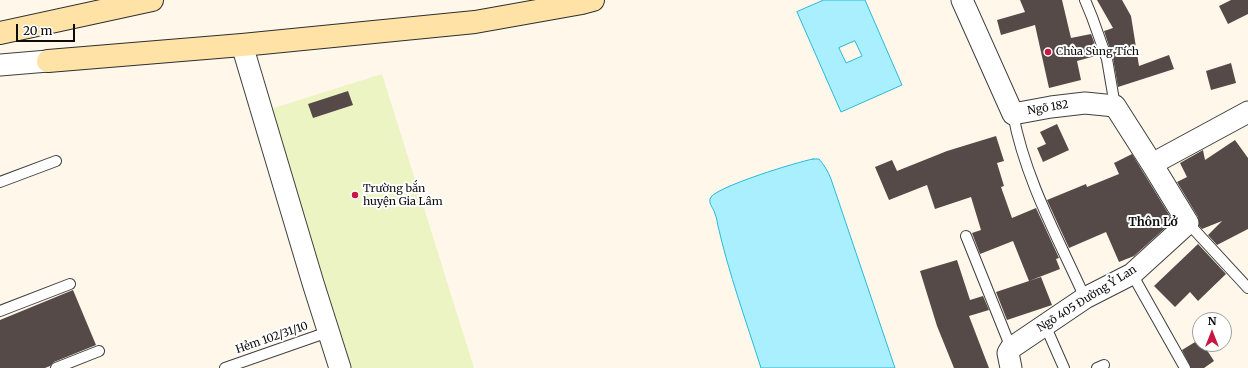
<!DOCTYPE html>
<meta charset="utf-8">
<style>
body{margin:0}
#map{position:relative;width:1248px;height:368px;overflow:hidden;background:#fff7ea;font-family:Merriweather,serif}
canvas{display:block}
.north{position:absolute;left:1192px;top:312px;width:40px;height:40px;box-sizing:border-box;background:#fff;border:1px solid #9e9e9e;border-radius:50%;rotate:0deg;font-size:11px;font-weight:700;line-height:16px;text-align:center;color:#0c0c0c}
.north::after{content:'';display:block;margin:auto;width:14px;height:18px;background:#c91644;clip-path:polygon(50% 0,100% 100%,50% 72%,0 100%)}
.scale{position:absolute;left:16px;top:24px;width:59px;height:18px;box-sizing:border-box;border:2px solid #0c0c0c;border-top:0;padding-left:5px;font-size:12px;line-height:14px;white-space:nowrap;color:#0c0c0c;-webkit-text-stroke:3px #fff;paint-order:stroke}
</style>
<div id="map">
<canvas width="1248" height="368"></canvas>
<div class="north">N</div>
<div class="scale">20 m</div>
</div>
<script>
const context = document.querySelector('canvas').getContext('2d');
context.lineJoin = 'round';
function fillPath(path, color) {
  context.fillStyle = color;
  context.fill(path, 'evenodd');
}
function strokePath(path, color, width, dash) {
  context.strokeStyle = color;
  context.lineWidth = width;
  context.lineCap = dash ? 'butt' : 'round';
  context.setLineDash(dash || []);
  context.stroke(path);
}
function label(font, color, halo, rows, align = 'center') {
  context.font = font + ' Merriweather,serif';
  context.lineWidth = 4;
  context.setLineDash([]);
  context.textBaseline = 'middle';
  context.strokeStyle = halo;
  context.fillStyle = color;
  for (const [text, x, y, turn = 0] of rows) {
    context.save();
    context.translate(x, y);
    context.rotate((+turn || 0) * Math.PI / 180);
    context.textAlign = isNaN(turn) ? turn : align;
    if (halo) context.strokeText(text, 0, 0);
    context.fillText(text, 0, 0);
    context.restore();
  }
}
fillPath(new Path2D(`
 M382 74 474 368H346L264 111Z`), '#edf4c3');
const water = new Path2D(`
 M824 0H865L902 85 841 112 797 12ZM855 41 862 56 846 63 839 48Z
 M813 159H819C824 165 828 171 831 179L895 368H761C746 321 729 274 718 226 717 222 717 218 715 214 714 208 707 203 711 197 719 186 797 162 813 159Z`);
fillPath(water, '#a9effd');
strokePath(water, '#28b9db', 1);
fillPath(new Path2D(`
 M1020 0H1062L1071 38 1091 34 1099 55 1077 61 1081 80 1049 88 1035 25 1001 35 997 20 1025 12Z
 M1097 0H1122L1131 16 1139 66 1169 55 1174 69 1118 87 1113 58 1104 31 1113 28Z
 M1231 0H1248V14L1228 24 1219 6Z
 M1231 63 1236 83 1211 90 1206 71Z
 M348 91 353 105 313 118 308 104Z
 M1057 124 1069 150 1043 162 1037 148 1046 144 1040 132Z
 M996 136 1004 161 997 163 1004 186 1001 187 1012 218 1036 208 1059 258 1056 259 1060 269 1029 281 1013 241 980 254 972 233 981 230 971 197 935 209 927 185 889 200 875 167 892 160 897 171 947 151Z
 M1235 140 1248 158V229L1217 245 1208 235 1222 221 1202 229 1199 226 1198 217 1177 182 1187 177 1180 163 1203 150 1205 160Z
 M1132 154 1173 221 1134 256 1119 262 1106 232 1069 248 1047 200 1086 184 1087 187 1119 174 1114 163Z
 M1198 244 1226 274 1198 301 1190 292 1175 307 1154 286Z
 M957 260 970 300 983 296 989 310 969 316 989 368H954L937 326 920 271Z
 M1041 277 1052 305 1007 320 996 292Z
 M73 290 96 345 54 362 50 366 45 368H0V320Z
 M1200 339V344H1203L1214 361 1204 368H1191L1182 350Z`), '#554a47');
const lane = new Path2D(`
 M1085 0 1092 17 1107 59 1115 106
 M1013 114C1025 179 1058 238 1085 298
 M0 182 56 161
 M1188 223 1248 288
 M966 236 1011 348
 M1132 274 1185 368
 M0 311 70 284
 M1045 325 1064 368
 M56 368 99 351
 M225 368 328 332
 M1097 368 1104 365`);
const street = new Path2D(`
 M962 0 1013 114 1051 107 1085 103 1115 106 1152 164
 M242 45 313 283 340 368
 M0 65 48 61
 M1011 368 1008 353 1011 348 1085 298 1132 274 1188 223 1152 164 1248 112`);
const secondary = new Path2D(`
 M0 33 152 0
 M48 61 242 45 475 22 582 3 593 0`);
strokePath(lane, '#3f3f3f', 12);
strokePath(street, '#3f3f3f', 23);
strokePath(secondary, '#2e2e2e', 24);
strokePath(lane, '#fff', 10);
strokePath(street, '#fff', 21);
strokePath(secondary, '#ffe2a5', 22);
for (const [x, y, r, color] of [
 [1048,52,4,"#c91644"],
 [355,195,4,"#c91644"]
]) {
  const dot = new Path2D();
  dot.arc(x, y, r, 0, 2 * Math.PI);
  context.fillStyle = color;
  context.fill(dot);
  strokePath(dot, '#fff', 1.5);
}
label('11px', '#0c0c0c', '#fff', [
 ["Chùa Sùng Tích",1056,52],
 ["Trường bắn",363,189],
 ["huyện Gia Lâm",363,202]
], 'left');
label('11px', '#0c0c0c', '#fff', [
 ["Ngõ 182",1048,108,-9],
 ["Ngõ 405 Đường Ỷ Lan",1087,299,-32],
 ["Hẻm 102/31/10",272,338,-19]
]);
label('bold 12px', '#0c0c0c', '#fff', [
 ["Thôn Lở",1153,223]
]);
</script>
